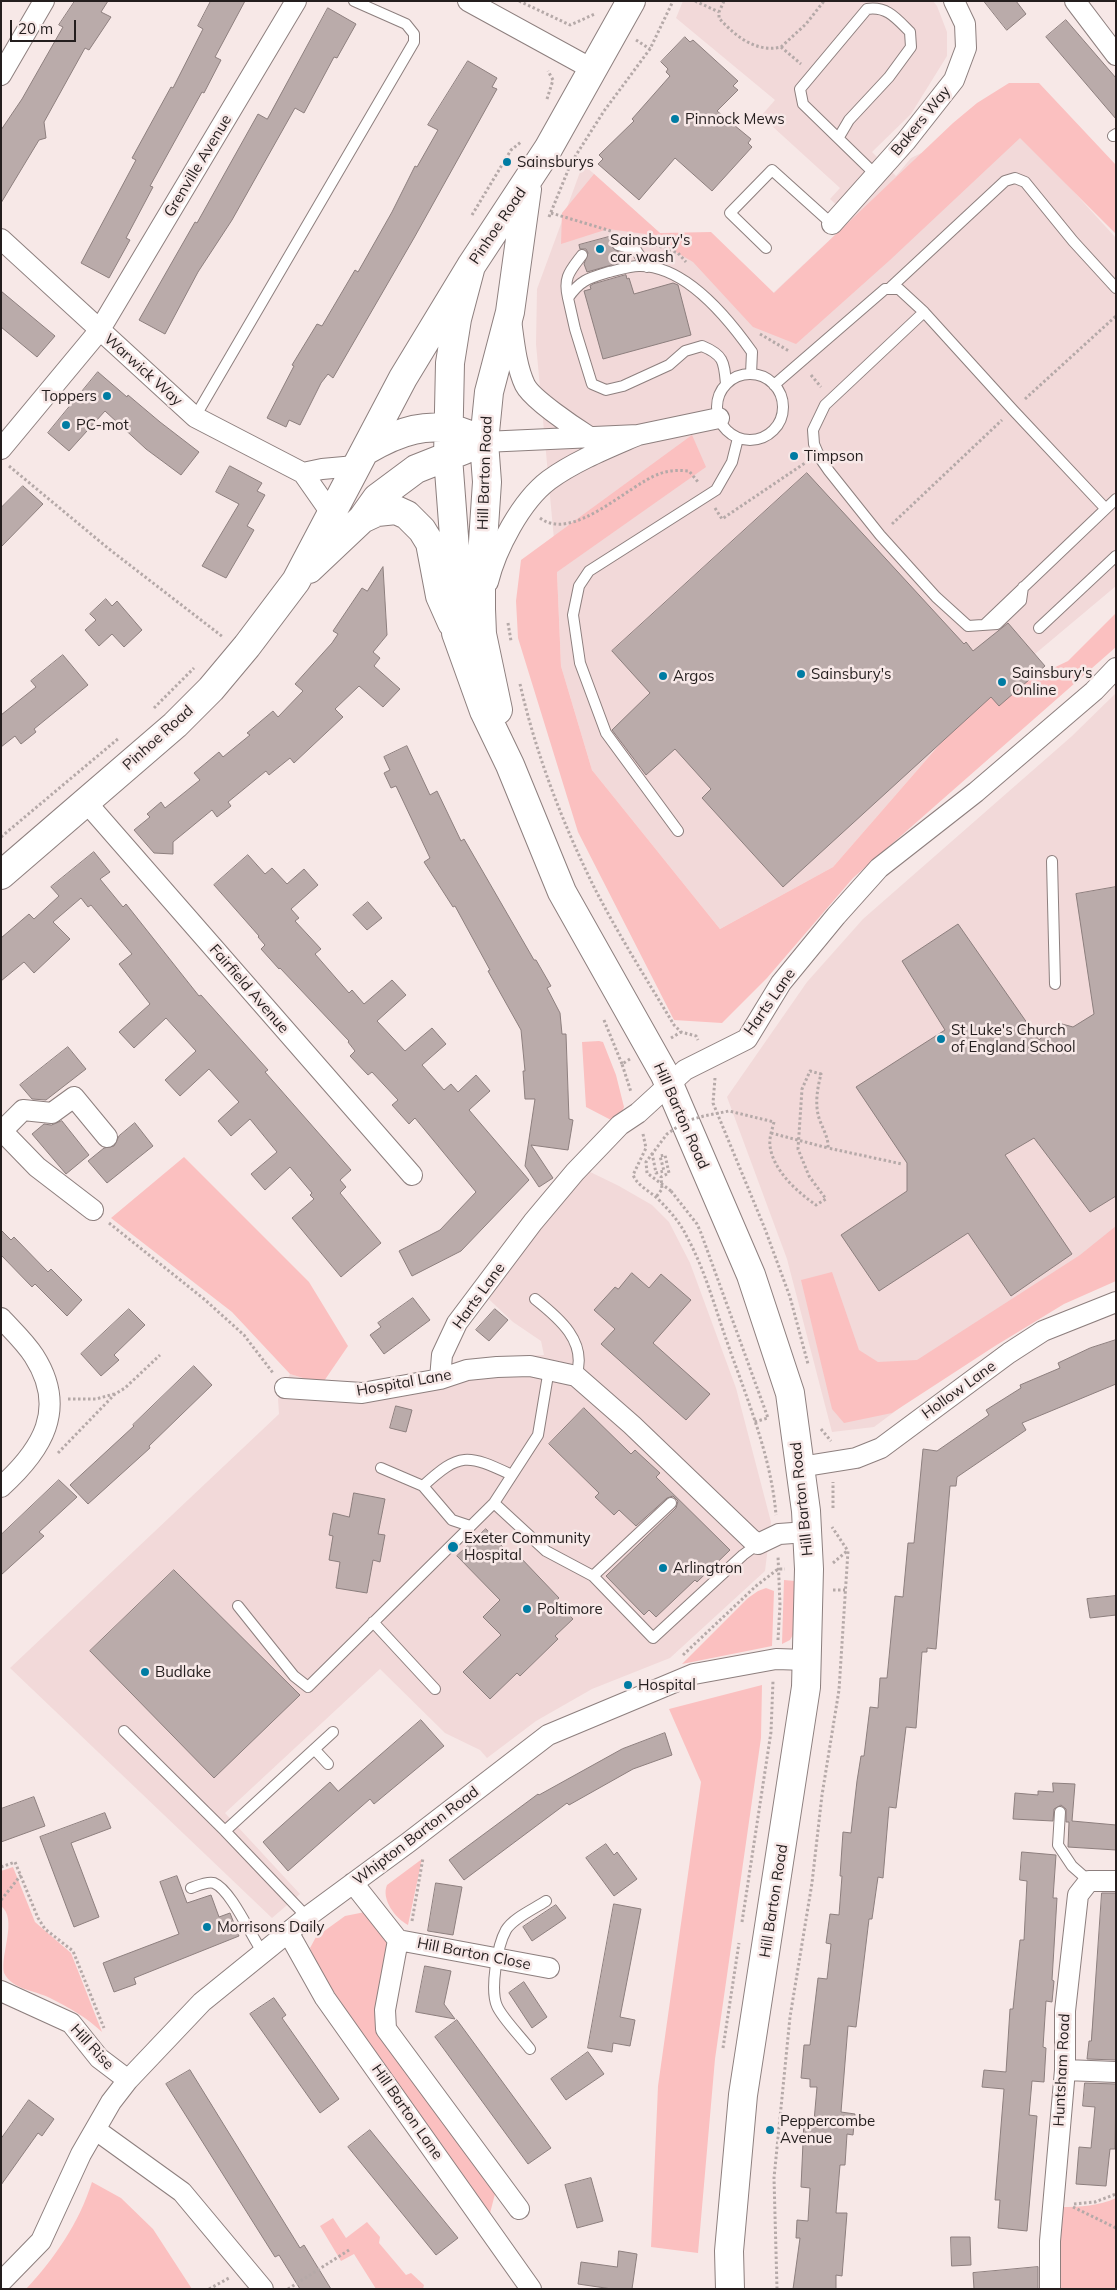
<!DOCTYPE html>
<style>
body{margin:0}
#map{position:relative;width:1117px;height:2290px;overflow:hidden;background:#f7e8e7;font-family:Mulish,sans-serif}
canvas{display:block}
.frame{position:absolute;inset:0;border:2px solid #241e1e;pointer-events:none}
.scale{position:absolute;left:10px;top:20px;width:66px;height:22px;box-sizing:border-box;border:2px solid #241e1e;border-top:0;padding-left:6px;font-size:15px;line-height:18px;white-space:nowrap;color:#241e1e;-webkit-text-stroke:4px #f7e8e7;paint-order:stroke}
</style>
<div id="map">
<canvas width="1117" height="2290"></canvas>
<div class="frame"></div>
<div class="scale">20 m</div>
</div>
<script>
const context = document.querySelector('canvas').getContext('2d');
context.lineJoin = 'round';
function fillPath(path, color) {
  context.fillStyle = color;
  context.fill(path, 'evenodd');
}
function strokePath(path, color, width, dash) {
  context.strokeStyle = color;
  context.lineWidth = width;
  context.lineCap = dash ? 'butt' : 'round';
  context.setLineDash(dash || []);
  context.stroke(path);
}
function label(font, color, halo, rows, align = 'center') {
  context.font = font + ' Mulish,sans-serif';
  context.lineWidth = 5;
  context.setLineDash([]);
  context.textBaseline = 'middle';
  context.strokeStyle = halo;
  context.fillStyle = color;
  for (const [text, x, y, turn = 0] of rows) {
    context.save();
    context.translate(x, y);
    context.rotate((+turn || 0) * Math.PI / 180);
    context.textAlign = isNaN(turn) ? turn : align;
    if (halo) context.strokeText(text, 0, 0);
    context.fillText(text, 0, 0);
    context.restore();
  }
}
fillPath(new Path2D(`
 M683 1H933L937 6 947 32V56L911 114 872 152 896 176 911 158 993 119 1012 124 1116 238V586L973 706 833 867 720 929 592 770 561 666 557 572 536 344 537 289 583 164 660 233 755 310 852 219 830 199 840 188 761 116 775 100 676 18Z
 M1116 693V1265L1035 1307 874 1427 832 1432 787 1259 727 1097 807 982 863 919 1072 736Z
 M582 1168 619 1186 652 1205 669 1222 690 1263 736 1388 771 1522 765 1571 670 1658 592 1689 536 1721 487 1758 480 1750 445 1733 380 1669 225 1813 300 1894 272 1918 10 1668 279 1414 278 1399 290 1374 322 1384H364L500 1357 544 1355 541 1341 513 1322 478 1289Z`), '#f2d9d9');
fillPath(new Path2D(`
 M1009 83H1039L1116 165V234L1020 138 890 260 796 344 753 327 693 262 645 234 608 229 561 244 562 213 594 174 660 233 711 232 774 293 953 123 977 103Z
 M692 435 706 467 557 572 561 666 592 770 720 929 833 867 973 706 1068 661 1116 613V647L853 878 767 978 722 1023 674 1020 578 832 518 638 516 601 521 560Z
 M599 1041 603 1042 616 1075 624 1107 622 1112 611 1120 586 1107 582 1042Z
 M184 1157 309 1282 348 1346 322 1384 290 1374 232 1312 111 1218Z
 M1116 1226V1281L1064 1304 995 1346 892 1413 844 1423 832 1409 801 1280 832 1272 859 1350 878 1362 917 1360 1080 1255Z
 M784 1580 795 1581 794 1633 790 1640 782 1644Z
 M766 1588 774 1591 772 1646 682 1664 748 1598 758 1591Z
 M762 1685 761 1738 715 2059 698 2253 651 2247 658 2086 701 1782 669 1709Z
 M422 1859 408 1925C395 1918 381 1899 387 1885Z
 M13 1867 35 1922 71 1953 102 2032C86 2017 70 2008 50 1998 34 1990 13 1990 4 1973 0 1954 18 1919 1 1906V1871Z
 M365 1912 383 1932 388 1948 384 2043 495 2194 489 2217 318 1970 310 1948 316 1937 345 1916Z
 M92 2182 121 2198 153 2229 192 2289H26C55 2258 79 2223 92 2182Z
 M1116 2198V2289H1060L1059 2239 1062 2207C1080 2207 1099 2206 1116 2198Z
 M333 2218 346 2238 367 2222 380 2237 379 2243 406 2275 411 2273 424 2285 423 2289H376L354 2254 341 2261 320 2226Z`), '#fbc0c0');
const building = new Path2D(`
 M75 1H108L101 12 111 17 89 50 85 48 44 122 46 138 39 140 1 203V130L22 99 63 27 59 25Z
 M211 1H245L215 57 221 60 204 93 202 92 150 186 153 187 126 238 130 240 109 278 81 263 136 160 132 158 171 87 173 88 203 29 198 26Z
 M984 1H1016L1026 14 1007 30Z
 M328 8 356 24 337 58 334 57 304 113 295 108 232 220 198 272 165 334 139 320 195 222 197 223 258 114 267 119Z
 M1066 20 1116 78V119L1046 37Z
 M685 37 690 42 693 40 738 81 733 86 738 90 717 111 751 139 748 143 752 147 712 191 675 158 639 200 598 164 603 159 599 155 634 121 632 119 670 76 666 72 668 69 661 62Z
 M468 61 497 78 492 87 497 89 414 238 333 378 328 374 321 383 300 425 289 420 286 427 267 418 294 366 292 365 317 324 322 326 355 270 358 272 392 212 415 166 417 167 438 130 428 125Z
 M616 235V238L612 243V247L620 253 622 262 587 272 584 264 588 253 586 249H580L579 245Z
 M626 275 627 279 629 278 634 294 673 283 678 285 691 335 603 359 584 291 591 289 590 286 593 284Z
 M1 291 55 336 37 357 1 327Z
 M98 372 127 397 128 395 160 422 199 452 181 475 146 449 105 411 69 451 48 433Z
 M230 466 262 483 257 491 265 495 247 526 254 530 226 578 202 566 239 504 216 492Z
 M807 473 964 644 966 642 973 651 1008 623 1045 666 999 706 991 697 783 887 702 798 711 789 675 749 646 775 612 730 650 693 612 651Z
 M23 486 43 504 1 547V508Z
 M383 567 387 635 373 652 380 658 374 666 400 689 383 707 359 686 335 709 343 717 294 763 290 758 269 775 266 771 228 802 231 806 217 817 212 810 173 842V854L154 853 134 830 150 817 147 814 161 802 165 808 200 780 194 773 219 752 223 757 250 735 247 733 273 711 278 717 303 691 295 684 332 643 338 634 333 631 362 588 367 591Z
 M106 599 112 606 117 601 142 630 124 647 112 634 99 646 85 630 96 620 90 614Z
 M63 655 88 685 34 729 36 732 21 744 15 736 1 747V715L36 687 31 681Z
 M407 746 430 795 437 791 461 841 464 839 534 960H536L551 986 547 988 560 1013 562 1034H566L569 1119 573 1120 568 1150 531 1145 553 1178 539 1187 525 1166 535 1099H525L523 1071H525L521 1030 488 971 490 970 455 906 453 907 424 862 430 858 396 786 391 788 384 773 390 770 384 757Z
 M94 852 110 872 100 879 123 907 126 904 199 996 201 995 268 1070 265 1072 351 1170 340 1180 346 1187 340 1193 381 1243 341 1277 292 1218 314 1199 310 1195 312 1193 290 1167 265 1190 251 1174 277 1152 250 1119 231 1136 218 1121 239 1102 209 1069 180 1096 165 1080 196 1051 166 1018 134 1048 119 1032 150 1004 119 964 132 954 91 905 88 907 81 898 53 922 70 939 34 973 24 962 1 981V938L29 914 34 919 59 896 51 887Z
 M248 855 265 874 272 868 287 884 304 869 318 885 291 909 299 918 295 921 321 949 315 954 349 993 352 990 364 1004 392 980 406 995 377 1021 405 1051 432 1028 446 1044 422 1065 444 1090 451 1084 458 1092 476 1075 490 1091 469 1110 529 1180 461 1251 412 1276 399 1251 440 1230 476 1192 415 1118 409 1124 392 1105 398 1100 372 1072 368 1075 350 1056 355 1051 348 1042 349 1041 280 968 279 969 261 949 265 945 258 937 259 936 214 885Z
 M1116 887V1196L1090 1212 1034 1138 1005 1155 1072 1254 1011 1296 968 1233 879 1291 841 1235 907 1191V1163L856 1087 945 1030 902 961 958 924 1039 1040 1053 1027 1062 1024 1073 1027 1094 1014 1076 894Z
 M368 902 382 918 367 930 353 915Z
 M68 1047 86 1069 46 1100 32 1099 20 1085Z
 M62 1121 89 1155 66 1174 32 1134 44 1124 51 1125Z
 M135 1123 153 1146 107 1183 88 1161 104 1148 114 1146 119 1136Z
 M1 1230 11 1240 14 1237 48 1272 51 1269 82 1300 67 1316 35 1284 32 1287 1 1255Z
 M632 1273 649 1288 661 1274 691 1300 653 1343 710 1394 686 1420 601 1344 615 1329 594 1310 615 1287 618 1289Z
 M413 1298 430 1320 384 1354 370 1335 381 1327 378 1323Z
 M129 1309 145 1325 114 1355 119 1360 101 1376 81 1354Z
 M495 1309 508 1320 489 1341 476 1330Z
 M1116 1340V1384L1022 1423 1026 1430 957 1477 956 1486H950L936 1649 927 1648V1652H922L916 1728 906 1727 896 1808 889 1807 883 1878 878 1877 872 1919H869L856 2027 848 2026 841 2112 855 2114 853 2135 847 2134 845 2165H840L836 2213H847L842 2276 836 2275V2289H793L800 2238H796L797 2220 808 2221 810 2188 801 2187 804 2120 814 2121 817 2087H810V2079L801 2078 804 2045H810L818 1978 827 1979 831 1944 826 1943 830 1914 839 1915 842 1876H840L843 1832 851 1833 857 1781 861 1756H864L870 1707 878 1708 880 1678H887L895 1596 903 1597 908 1543H914L923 1449 937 1451 989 1415 986 1410 1021 1388 1020 1385 1060 1368 1058 1363 1090 1348Z
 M194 1366 212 1385 149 1446 150 1448 88 1504 70 1485 134 1426 133 1425Z
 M396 1406 412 1410 406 1432 390 1428Z
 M584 1408 631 1454 635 1450 660 1473 656 1477 730 1550 697 1582 695 1580 656 1617 649 1610 644 1615 606 1576 676 1508 678 1501 673 1496 667 1498 636 1526 619 1510 614 1515 595 1497 599 1493 549 1444Z
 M59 1480 77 1497 39 1532 44 1536 1 1575V1535Z
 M354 1493 385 1499 378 1534 385 1535 380 1562 373 1560 367 1593 336 1588 340 1562 329 1560 333 1536 329 1535 333 1513 349 1517Z
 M486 1529 515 1560 519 1556 559 1598 556 1601 573 1619 555 1636 558 1639 520 1676 517 1673 490 1699 463 1672 501 1635 483 1617 500 1600 457 1556Z
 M174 1570 300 1695 214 1778 90 1651Z
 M1116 1596V1615L1090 1618 1087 1599Z
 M421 1720 444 1746 374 1804 370 1799 288 1871 263 1842 330 1782 338 1791Z
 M665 1733 672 1755 633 1769 569 1805 567 1803 464 1880 449 1860 538 1794 539 1795 622 1749Z
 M1053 1783 1075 1784 1072 1821 1116 1825V1850L1068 1847 1069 1822H1066V1809L1061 1805 1054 1809 1053 1821 1013 1819 1015 1793 1038 1795V1791L1053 1792Z
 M34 1797 45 1826 1 1842V1809Z
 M105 1813 111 1828 71 1843 99 1917 74 1927 40 1837Z
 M606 1844 614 1855 617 1852 637 1879 614 1896 586 1858Z
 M1022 1852 1056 1855 1053 1898H1057L1052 1980 1054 1981 1052 2002 1046 2001 1043 2047 1046 2048 1044 2082 1032 2081 1029 2115 1037 2116 1027 2231 998 2228 1000 2200H995L1004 2089 982 2087 984 2070 1006 2072 1010 2009H1013L1020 1940H1024L1027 1881 1020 1880Z
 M177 1876 187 1903 211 1895 219 1917 230 1913 239 1936 134 1978 136 1984 114 1992 103 1963 179 1934 160 1882Z
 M436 1883 462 1887 453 1935 428 1931Z
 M1102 1893H1116V2060L1087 2059 1089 2041H1091Z
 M614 1904 641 1909 620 2017 635 2020 630 2046 613 2043 612 2052 588 2048Z
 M556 1905 566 1918 532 1941 523 1927Z
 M425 1966 451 1971 444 2004 455 2019 416 2012Z
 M524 1982 547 2017 532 2028 509 1993Z
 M274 1998 286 2015 282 2018 339 2099 320 2113 250 2014Z
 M457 2020 551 2148 528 2164 435 2037Z
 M588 2052 604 2074 566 2100 551 2079Z
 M190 2070 300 2248 304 2245 331 2289H300L279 2255 275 2257 166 2084Z
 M1085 2083 1116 2084 1115 2149H1110L1106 2186 1076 2184 1079 2147 1091 2148 1095 2107 1083 2106Z
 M29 2100 54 2119 42 2136 38 2133 1 2185V2139Z
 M370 2130 458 2238 436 2255 348 2147Z
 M591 2178 603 2221 577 2228 565 2185Z
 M951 2237H970L971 2265 952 2266Z
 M619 2251 637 2254 632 2289H612L578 2284 581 2262 617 2267Z
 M1038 2267V2289H974L973 2273Z`);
fillPath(building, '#baabaa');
strokePath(building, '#8d7f7e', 1);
const lane = new Path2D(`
 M1113 136 1116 134
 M839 137 849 120 889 77 911 47 910 32C896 18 887 6 867 9L800 89 803 104 876 175
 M618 245 636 250 647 267
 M766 248 730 213 772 170 832 224
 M891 287 1005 181 1015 178 1025 182 1073 241 1116 288
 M568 298C563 277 570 271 582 255
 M924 312 825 405 813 430 814 444 820 458 829 471 880 535 936 597 968 626 997 624 1021 601 1023 587
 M717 407a33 33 0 1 1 66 0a33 33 0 1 1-66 0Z
 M726 384C724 362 724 355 702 346L685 351 669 365 623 386 606 390 592 384 575 329 568 298C580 280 589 278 609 272 618 270 629 266 639 266 685 265 728 318 752 352L751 374
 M774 385 885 289H899L924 312 1013 410 1105 508
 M195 417 414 42V34L406 24 354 1
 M985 624 1116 499
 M1039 628 1116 556
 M678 831 606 733 580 663 573 615 579 586 589 571 716 490 732 462 738 438
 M1052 861 1055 984
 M535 1299C559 1318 588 1342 576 1376
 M381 1468 423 1486 452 1520 470 1526
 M423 1486C460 1452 467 1454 512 1475
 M494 1503 546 1551 593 1576 671 1503
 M593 1576 653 1638 743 1555 758 1544
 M238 1606 294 1676 308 1687 494 1503 538 1435 549 1369
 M373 1622 435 1689
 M124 1731 225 1831 307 1917
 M315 1750 328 1764
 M1060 1812 1058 1845 1072 1866 1089 1881
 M225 1831 333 1732
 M191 1888C197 1886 207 1881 214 1883 231 1890 251 1936 263 1953
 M530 2049C522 2038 502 2018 497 2006 490 1990 497 1946 506 1930 513 1918 534 1909 546 1901`);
const street = new Path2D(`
 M468 1 592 69
 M1075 1 1116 55
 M1 75 44 1
 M832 224 906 141 954 80 966 48 965 24 954 1
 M1 239 195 417 303 473 331 513
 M511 320C514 341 516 366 525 385 532 399 574 427 588 436
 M484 442 638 435 719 418
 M1 449 99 331 296 1
 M303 473 322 469 355 466
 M488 582C496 549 521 501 549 480 575 461 608 448 638 435
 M86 802 412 1175
 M1 1130 37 1167 93 1210
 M2 1131 23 1110 52 1113 74 1097 107 1137
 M1 1318C12 1330 25 1342 34 1356 68 1409 42 1450 1 1487
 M440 1379 442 1355 457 1323 533 1222 575 1172 620 1125 638 1113 685 1070 747 1039 781 983 836 916 879 868 976 792 1094 691 1116 668
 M285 1388 362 1393 440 1379 467 1370 497 1367 530 1366 576 1376 632 1425 751 1539 758 1544 779 1534 807 1532
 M800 1467 856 1458 881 1448 1009 1353 1043 1331 1116 1302
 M353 1883 398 1940 385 2010 386 2029 519 2209
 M288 1932 325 1998 531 2289
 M398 1940 549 1968
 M1 1991 71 2023 99 2058 128 2080
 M1065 2070 1116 2072
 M96 2130 182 2192 263 2289
 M1 2282 41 2241 81 2154 111 2102 128 2080 202 2002 307 1917 409 1842 548 1735 694 1674 776 1659 806 1660
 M1050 2289V2241L1065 2070V2011L1078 1895 1089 1881H1116`);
const secondary = new Path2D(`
 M471 266 457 319 450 363 448 457 458 589 456 633 484 711 510 765 562 892 665 1075 751 1275 790 1393 806 1511 809 1569 806 1687 743 2095 729 2251 730 2289
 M365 451C397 432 430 419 467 434
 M362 519 377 512 396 510 407 515 422 530 430 543 440 596 452 623
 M309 569 362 519 377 498 416 469 464 450
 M498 710 482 634 481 609V572L487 482 484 442 489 392 510 312 527 189
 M1 875 175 725 211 689 247 646 296 581 403 378 471 266 548 149 631 1`);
strokePath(lane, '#8d7f7e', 12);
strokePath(street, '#8d7f7e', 22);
strokePath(secondary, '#8d7f7e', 30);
strokePath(new Path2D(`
 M519 1 570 25 595 14
 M695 1 719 12
 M724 1 719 12V18C735 36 756 53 781 47L801 64
 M636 40 650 49
 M781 47 806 24 824 1
 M547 99 553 80 548 71
 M551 213 611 231
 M472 215 511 150 521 142
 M549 217 571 163 604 111 650 49 673 1
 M650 243 678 253 686 262
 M760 334 789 351
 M811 375 821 387
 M1025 399 1116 316
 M9 466 109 549 223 637
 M715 508 722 519 805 463
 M540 518C573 543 628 485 659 474 669 470 679 470 689 471L698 482
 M892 524 1002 420
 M508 623 511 641
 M520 684C536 754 562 822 594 887 618 934 647 980 674 1025L681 1032 696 1036 698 1040
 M154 708 194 668
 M1 837 119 738
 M604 1020 622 1064
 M671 1038 681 1032
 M630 1059 622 1064 631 1092
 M715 1078 713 1103 765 1229 790 1297 808 1364
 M774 1122C772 1130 769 1138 770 1146 773 1170 797 1192 816 1205L826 1199 809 1176 798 1149 802 1089 810 1071 821 1074C818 1086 815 1101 818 1114 820 1125 829 1136 828 1148L902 1164
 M771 1133 828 1148
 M643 1134 646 1148 633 1175C638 1186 648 1190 657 1198 669 1210 680 1222 687 1237 704 1268 714 1304 725 1336 745 1394 771 1454 776 1515
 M652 1153 656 1173 664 1171 660 1156 665 1155 669 1173 661 1177 662 1189 656 1197
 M671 1191 697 1224 701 1233 768 1418 754 1422
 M109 1223 204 1299 244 1335 273 1373
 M68 1399H96L114 1394
 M821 1429 831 1441
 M58 1453 115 1394 125 1388 160 1355
 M833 1508V1482
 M833 1563 847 1551
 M833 1590H845
 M778 1640 780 1605 778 1556
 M683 1655 756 1586 778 1569H785
 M1 1867 15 1862 38 1918 45 1929 73 1951 104 2028
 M1 1900 21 1875
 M412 1921 423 1858
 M742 1922 771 1732 773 1681
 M723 2048 739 1943
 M1074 2204 1095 2202 1116 2194
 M1073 2207 1116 2228
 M209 2289 229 2278
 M288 2289 349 2250
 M777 2289 774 2178 790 2017 812 1883 822 1795 839 1690 848 1551 832 1527`), '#b5a9a8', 3, [2.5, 2.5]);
strokePath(lane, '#fff', 10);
strokePath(street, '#fff', 20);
strokePath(secondary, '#fff', 28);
strokePath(new Path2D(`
 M671 1191 647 1173 646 1162 667 1134 686 1121 704 1116 729 1111 774 1122`), '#b5a9a8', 3, [2.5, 2.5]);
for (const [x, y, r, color] of [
 [675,119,5,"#007ca3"],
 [507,162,5,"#007ca3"],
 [600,249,5,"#007ca3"],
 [107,396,5,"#007ca3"],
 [66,425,5,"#007ca3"],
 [794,456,5,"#007ca3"],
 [801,674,5,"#007ca3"],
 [663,676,5,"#007ca3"],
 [1002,682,5,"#007ca3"],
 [941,1039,5,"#007ca3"],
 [453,1547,6,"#007ca3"],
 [663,1568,5,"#007ca3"],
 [527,1609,5,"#007ca3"],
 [145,1672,5,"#007ca3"],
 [628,1685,5,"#007ca3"],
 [207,1927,5,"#007ca3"],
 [770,2130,5,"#007ca3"]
]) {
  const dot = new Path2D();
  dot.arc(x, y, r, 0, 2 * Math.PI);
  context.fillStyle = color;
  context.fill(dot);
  strokePath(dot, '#f7e8e7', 2);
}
label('15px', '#241e1e', '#f7e8e7', [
 ["Pinnock Mews",685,119],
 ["Sainsburys",517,162],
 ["Sainsbury's",610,240],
 ["car wash",610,257],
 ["Toppers",97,396,"right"],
 ["PC-mot",76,425],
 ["Timpson",804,456],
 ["Sainsbury's",1012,673],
 ["Online",1012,690],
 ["Sainsbury's",811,674],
 ["Argos",673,676],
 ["St Luke's Church",951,1030],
 ["of England School",951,1047],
 ["Exeter Community",464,1538],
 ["Hospital",464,1555],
 ["Arlingtron",673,1568],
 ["Poltimore",537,1609],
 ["Budlake",155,1672],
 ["Hospital",638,1685],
 ["Morrisons Daily",217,1927],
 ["Peppercombe",780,2121],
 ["Avenue",780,2138]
], 'left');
label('15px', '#241e1e', '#f7e8e7', [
 ["Bakers Way",921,121,-51],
 ["Grenville Avenue",198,166,-59],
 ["Pinhoe Road",498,226,-56],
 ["Warwick Way",143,370,42],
 ["Hill Barton Road",485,473,-88],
 ["Pinhoe Road",158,738,-42],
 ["Fairfield Avenue",249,989,49],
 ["Harts Lane",770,1002,-55],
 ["Hill Barton Road",681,1116,66],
 ["Harts Lane",479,1296,-54],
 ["Hospital Lane",404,1383,-10],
 ["Hollow Lane",959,1390,-36],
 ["Hill Barton Road",802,1499,-96],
 ["Whipton Barton Road",416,1836,-37],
 ["Hill Barton Road",774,1901,-81],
 ["Hill Barton Close",474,1954,11],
 ["Hill Rise",92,2047,47],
 ["Huntsham Road",1062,2070,-87],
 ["Hill Barton Lane",407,2112,55]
]);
</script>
